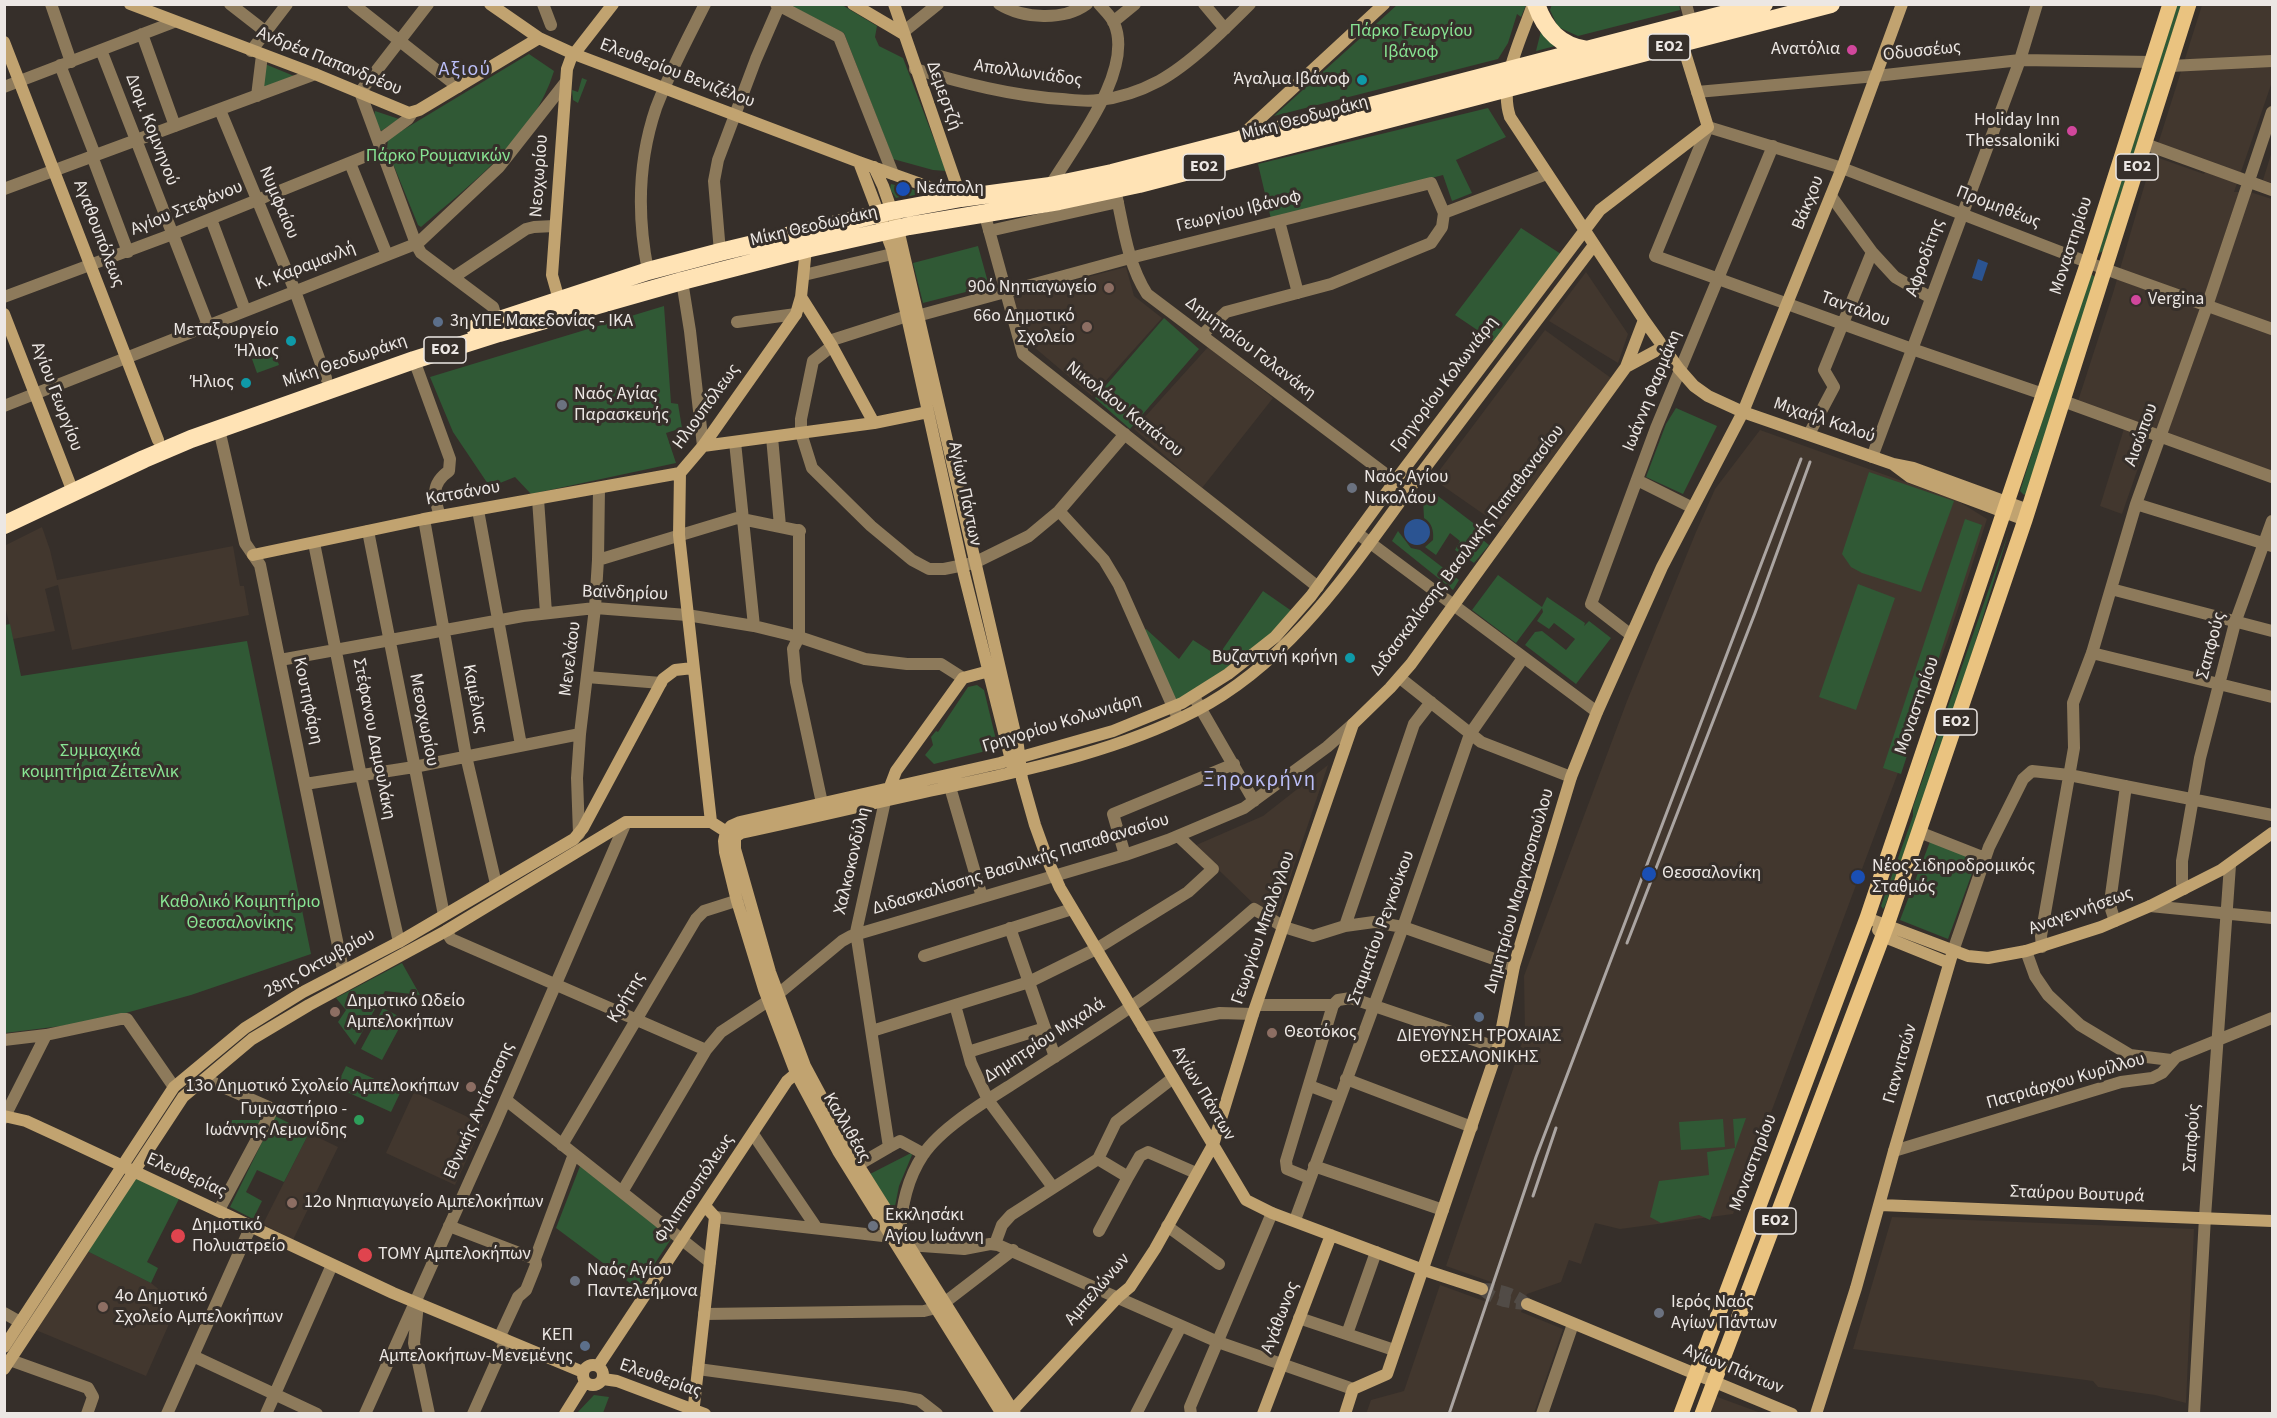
<!DOCTYPE html>
<meta charset="utf-8">
<style>
body{margin:0}
#map{position:relative;width:2277px;height:1418px;overflow:hidden;background:#362f2a;font-family:"Source Sans 3",sans-serif}
canvas{display:block}
.frame{position:absolute;inset:0;border:6px solid #ece7e4;pointer-events:none}
</style>
<div id="map">
<canvas width="2277" height="1418"></canvas>
<div class="frame"></div>
</div>
<script>
const context = document.querySelector('canvas').getContext('2d');
context.lineJoin = 'round';
function fillPath(path, color) {
  context.fillStyle = color;
  context.fill(path, 'evenodd');
}
function strokePath(path, color, width, dash) {
  context.strokeStyle = color;
  context.lineWidth = width;
  context.lineCap = dash ? 'butt' : 'round';
  context.setLineDash(dash || []);
  context.stroke(path);
}
function label(font, color, halo, rows, align = 'center') {
  context.font = font + ' "Source Sans 3",sans-serif';
  context.lineWidth = 6;
  context.setLineDash([]);
  context.textBaseline = 'middle';
  context.strokeStyle = halo;
  context.fillStyle = color;
  for (const [text, x, y, turn = 0] of rows) {
    context.save();
    context.translate(x, y);
    context.rotate((+turn || 0) * Math.PI / 180);
    context.textAlign = isNaN(turn) ? turn : align;
    if (halo) context.strokeText(text, 0, 0);
    context.fillText(text, 0, 0);
    context.restore();
  }
}
fillPath(new Path2D(`
 M2202 5H2272V82L2234 192H2250L2272 199V472L2152 428 2122 514 2100 506 2127 419 2078 401 2113 293 2153 156 2204 174 2209 162 2158 144Z
 M2272 151V183L2263 180Z
 M1126 267 1134 296 1162 318 1092 396 1022 337 1011 297Z
 M1586 272 1628 334 1618 363 1549 321Z
 M1545 330 1611 378 1502 527 1433 479Z
 M1208 347 1273 398 1202 488 1134 429Z
 M1760 430 1958 501 1987 519 1948 639 1733 1214 1620 1229 1595 1223 1581 1264 1569 1260 1561 1282 1527 1294 1521 1312 1563 1329 1534 1413 1366 1414 1371 1400 1404 1391 1440 1285 1484 1301 1491 1282 1446 1266 1525 1034 1524 976 1627 701 1696 532 1715 489Z
 M42 527 50 550 57 580 233 546 240 586H244L249 615 72 650 58 585 45 589 55 631 13 639 5 606 4 546Z
 M1328 765 1277 917 1259 909 1194 846 1263 816Z
 M414 1092 483 1124 455 1185 386 1153Z
 M309 1133 338 1147 293 1240 263 1224Z
 M1892 1217 2194 1229 2186 1403 2155 1395 2098 1387 2093 1381 1853 1349Z
 M83 1249 151 1283 167 1296 158 1319 169 1324 146 1376 31 1328Z
 M1712 1395 1761 1413 1705 1414Z`), '#42372e');
fillPath(new Path2D(`
 M1552 4H1679L1680 10 1578 36 1558 27 1550 10Z
 M789 5H842L877 26 875 37 879 46 903 58 946 171 933 170 893 159 844 33Z
 M1397 5H1526L1521 17 1517 14 1508 43 1498 59 1274 116Z
 M2177 5H2181L2103 251 2098 254Z
 M1541 31 1555 46 1536 51Z
 M529 54 554 71C534 137 472 183 421 227L418 225 387 149 388 139Z
 M265 64 294 76 262 88Z
 M582 78 587 80 578 103 573 100 572 90 578 92Z
 M1488 108 1506 137 1456 160 1472 193 1452 201 1443 175 1271 219 1258 164Z
 M375 111 399 119 381 131 374 117Z
 M891 184 915 190 919 194 910 196 905 193 903 196 896 198 890 189Z
 M1521 228 1564 256 1498 344 1455 315Z
 M978 246 989 286 923 303 913 263Z
 M2091 274 2095 277 2026 494 2024 495 2020 491 2088 277Z
 M664 306 671 403 678 404 682 428 666 433 676 463 531 494 515 477 490 487 453 432 430 377Z
 M1164 318 1199 349 1130 429 1095 398Z
 M274 351 279 365 257 373 252 359Z
 M1676 408 1717 426 1683 494 1646 477 1666 424Z
 M1869 472 1954 501 1921 592 1862 573 1851 567 1842 554Z
 M1430 490 1481 529 1477 535 1489 545 1474 563 1455 550 1460 541 1450 533 1436 555 1425 547 1433 540C1434 531 1432 523 1424 518L1423 499Z
 M1965 519 1982 525 1901 774 1883 768Z
 M1398 531 1411 548 1420 550 1459 580 1453 590 1392 541Z
 M2009 531 1965 676 1963 689 1885 906 1883 909 1881 906 1913 816V807Z
 M1498 575 1542 607 1547 597 1585 623 1584 626 1589 621 1611 638 1576 684 1525 645 1535 632 1542 631 1566 650 1575 639 1554 623 1549 629 1537 621 1543 612 1542 608 1516 643 1472 610Z
 M1858 584 1895 598 1856 710 1819 697Z
 M1263 591 1296 614 1275 637 1173 707 1140 632 1146 629 1179 659 1193 640 1218 656Z
 M10 624 21 676 247 641 311 954 191 995 93 1022 5 1033V625Z
 M977 685 984 690 998 748 934 764 925 755 933 745 931 737 936 731 938 732 968 687Z
 M1931 839 1978 857 1948 939 1900 920Z
 M402 963 420 995 385 991 355 1045 338 1022 346 1010 336 998Z
 M383 1008 404 1019 382 1060 361 1049Z
 M346 1066 401 1091 391 1112 336 1087Z
 M275 1116 309 1133 284 1182 257 1170 246 1192 262 1201 253 1219 230 1207Z
 M1746 1118 1710 1220 1699 1215 1661 1223 1650 1217 1659 1181 1709 1175 1707 1152 1735 1148 1733 1119Z
 M1723 1119 1725 1147 1681 1150 1679 1122Z
 M228 1120H262L253 1137 227 1125Z
 M911 1153 912 1155 899 1186 895 1206 892 1209 870 1174Z
 M582 1161 673 1236 638 1289 556 1228Z
 M134 1175 180 1197 147 1262 158 1268 151 1283 83 1249Z
 M594 1395 609 1397 603 1413H577Z`), '#305935');
fillPath(new Path2D(`
 M1978 259 1988 263 1982 281 1972 278Z
 M1404 532a13 13 0 1 1 26 0a13 13 0 1 1-26 0Z`), '#2b5492');
strokePath(new Path2D(`
 M1482 1289C1500 1289 1513 1293 1527 1304
 M1483 1290C1496 1301 1511 1303 1527 1304`), '#514b46', 12, [12, 6]);
strokePath(new Path2D(`
 M51 4 71 62
 M230 4 266 32
 M353 4 458 87
 M428 4 360 92 416 244 421 253 493 307 497 321
 M543 4 551 25
 M776 4 839 37 893 174
 M999 4C1023 19 1064 21 1087 4
 M1204 4 1225 29
 M1686 4 1691 23
 M1113 22 1135 4
 M902 33 938 4
 M142 34 175 126
 M101 50 208 325
 M251 51 287 4
 M60 65 95 155
 M2170 66 2272 61
 M915 69C963 83 1012 96 1062 99 1074 100 1087 102 1099 100 1119 98 1142 90 1159 81 1190 64 1225 29 1250 4
 M4 87 174 22
 M1697 92 1876 76 2020 60 2152 62
 M257 96 262 55
 M220 110 295 291 326 378
 M378 141 408 119 412 113
 M2145 144 2272 190
 M92 156 128 252
 M350 163 387 255
 M1050 186C1074 146 1135 70 1114 23 1111 16 1104 10 1099 4
 M4 189 315 74
 M1115 189C1123 224 1127 263 1147 294L1408 491
 M1831 196 1872 252 1895 277 1931 298
 M984 212 1023 354 1318 587
 M1444 213 1547 174
 M211 219 245 310
 M1279 221 1298 293
 M989 231 1118 202
 M720 252 714 181 718 160 756 59 779 6
 M648 271C637 216 638 161 656 108 669 73 688 38 705 4
 M804 275 892 254
 M454 277 526 229 534 227 554 226
 M682 281 690 331 703 446
 M4 297 173 234 381 150
 M917 316 1130 258 1431 183 1444 213 1442 227 1431 243 1331 284 1226 312 1202 335
 M737 322 796 314
 M829 341 907 316
 M832 346 813 361 801 419V433L812 468 871 526 912 560 929 569H944L974 563 1029 536 1059 511 1125 434
 M414 360 450 459 449 471C430 484 434 498 440 516
 M2043 394 1912 349 1655 256 1708 127 1842 168 2105 269 2272 329
 M2063 401 2272 477
 M4 406 418 243 499 167 565 83
 M219 429 245 543 260 565 343 970
 M1809 434 1834 387 1824 370 1872 252
 M772 437 780 526
 M735 442 754 626
 M1872 457 2020 60 2037 4
 M1637 480 1691 507
 M538 499 546 613
 M2136 504 2272 546
 M478 510 521 745
 M1059 511 1104 560 1119 585 1178 718
 M424 519 466 756 496 884
 M799 530V637L793 649 796 682 822 803
 M368 531 444 915
 M1357 533 1597 712
 M314 543 361 776 399 942
 M598 560 737 518 800 531
 M2111 589 2272 631
 M1631 635 1591 604 1656 428 1773 146
 M2092 653 2272 697
 M280 660 523 616 595 608 687 615 754 626 799 637 865 659 907 664H941L963 678
 M587 677 661 683
 M1400 678 1481 742 1571 777
 M1194 697 1254 801
 M305 784 414 767 580 734
 M950 787 982 897
 M1919 832 1985 858
 M579 834 577 778 580 734 595 608 598 560 599 488
 M1125 855 1113 814 1234 764
 M2184 889 2182 883V861L2200 758 2235 623 2272 521
 M2150 906 2272 918
 M2115 921 2111 909V895L2126 786
 M1345 926 1414 724 1431 702
 M1010 928 1055 1057
 M446 931 451 939 706 1050
 M2042 947 2041 936 2074 748 2073 703 2092 653 2136 504 2207 306 2272 112
 M1953 951 1989 847 2023 779 2032 771 2069 775 2272 815
 M2026 951 2035 976 2048 995 2080 1025 2130 1055 2171 1060
 M924 956 1072 909
 M777 995 842 941 851 936 1125 855 1168 840 1244 808 1327 747 1353 724
 M955 1005 971 1063 988 1100 1052 1186
 M1257 1005H1333
 M1143 1028 1220 1013 1253 1014
 M872 1031 1029 982 1096 949 1188 892 1213 869 1178 836
 M4 1040 46 1035 121 1019H127L174 1087
 M968 1052 1045 1028
 M205 1079 273 1109 219 1210
 M1346 1079 1472 1127
 M1310 1086 1339 1097
 M506 1100 710 1262
 M4 1118 46 1035
 M753 1134 816 1227
 M562 1145 696 919 704 911 745 898
 M889 1147 900 1141 924 1154
 M1894 1151 2121 1082 2152 1078 2162 1073 2176 1057 2272 1018
 M1098 1159 1128 1177 1140 1156 1148 1152 1196 1173
 M858 1165 889 1147 856 932 885 801
 M1314 1166 1443 1210
 M1309 1178 1287 1169 1286 1161 1333 1005 1338 1000 1351 998 1498 1048
 M622 1192 706 1050 721 1032 768 1001
 M715 1217 892 1237
 M1295 1220 1403 927 1470 734 1523 658
 M449 1226 535 1259
 M1167 1226 1219 1264
 M1099 1231 1128 1177
 M900 1233C902 1205 907 1179 923 1155 940 1129 984 1102 1011 1085 1051 1059 1091 1034 1129 1008 1173 978 1214 944 1254 909L1284 927 1313 936 1345 926 1374 922 1403 927 1514 966
 M995 1244 1002 1225 1011 1215 1098 1159 1116 1122 1173 1078
 M908 1245 964 1249 990 1244 998 1245 1218 1342 1353 1389
 M944 1303 1013 1250
 M418 1304 414 1343 429 1414
 M4 1313 20 1322
 M704 1314 924 1311 936 1308
 M1299 1318 1394 1350
 M1347 1334 1376 1252
 M499 1338 518 1297 526 1290 536 1265 535 1259 574 1154
 M193 1356 317 1414
 M10 1360 88 1388 93 1397 87 1414
 M698 1369 904 1397 919 1400 937 1414
 M167 1414 251 1226
 M266 1414 332 1265
 M365 1414 496 1122 626 822
 M473 1414 506 1340
 M1136 1414 1181 1326
 M1191 1414 1190 1407 1272 1213
 M1542 1414 1573 1324
 M2194 1414 2205 1217 2230 865`), '#8d7a5b', 12);
strokePath(new Path2D(`
 M130 4 315 74 409 113 419 110 539 38
 M490 4 539 38 574 54 859 162 957 197
 M853 4 902 33
 M894 4 961 198
 M1533 4C1522 38 1498 81 1510 117L1644 320 1679 369 1694 386 1708 396 1743 412 1893 464 1913 468 2028 510
 M4 42 158 440
 M1239 138 1384 4
 M859 162 892 249 964 574 1013 768
 M874 167 883 186 898 229 1018 746 1022 779 1035 825 1048 861 1060 888 1246 1200 1272 1213 1421 1269 1482 1289
 M801 297 832 346 874 423
 M561 307 552 275 567 69 571 58 613 4
 M4 314 73 492
 M1626 367 1663 347
 M703 446 874 423 928 412
 M1894 465 1910 477 2025 520
 M253 555 424 519 680 473
 M888 792 896 771 963 678 993 670
 M711 822 679 535 680 473 703 446 796 314 801 297 806 249
 M735 837 741 833C807 819 873 803 939 789 1025 770 1116 752 1195 711 1294 660 1354 563 1419 476 1477 399 1536 322 1594 245
 M735 837V849L770 972 805 1066 858 1165 1015 1414
 M1867 918 1968 956 1988 958 2026 951 2101 927 2150 906 2221 870 2272 833
 M1878 930 1883 936 1892 940 1949 963
 M4 1116 26 1121 63 1138 393 1293 583 1372
 M1880 1205 2272 1221
 M1527 1304 1792 1414
 M4 1347 174 1087 245 1028 303 992 399 942 574 839 583 828 663 679 675 670 693 668
 M583 1375a10 10 0 1 1 20 0a10 10 0 1 1-20 0Z
 M598 1366 787 1081 800 1070
 M4 1369 183 1097 252 1039 309 1005 446 931 626 822H711L733 836
 M603 1379 617 1381 705 1414
 M565 1414 585 1382
 M693 1414 715 1217 705 1206
 M1002 1414 838 1151 796 1073 764 989 737 901 725 852 724 841 726 832 731 826 740 822 1000 763 1113 731 1182 703 1228 674 1275 637 1311 596 1395 481 1600 210 1708 127 1682 43
 M1009 1414 1118 1297 1130 1287 1155 1249 1213 1145 1253 1014 1353 724 1390 688 1411 664 1626 367 1644 320
 M1263 1414 1331 1235
 M1345 1414 1353 1389 1387 1374 1498 1048 1514 966 1571 777 1597 712 1662 567 1743 412 1842 168 1902 4
 M1816 1414 1856 1288 1894 1151 1953 951`), '#c1a370', 12);
strokePath(new Path2D(`
 M1681 1414 1867 918 2088 262 2170 4
 M1702 1414 1887 925 2025 520 2189 4`), '#eac380', 15);
strokePath(new Path2D(`
 M1536 4C1545 30 1560 46 1587 50
 M475 328 648 271 720 252 891 211 961 198 1050 186 1112 173 1764 4
 M4 525 144 459 191 439 414 360 499 333 682 281 806 249 909 226 1059 201 1139 184 1831 4`), '#ffe3b5', 18);
strokePath(new Path2D(`
 M1627 943 1755 613 1810 462
 M1533 1196 1556 1128
 M1449 1414 1536 1157 1801 459`), '#aba5a2', 3);
for (const [x, y, r, color] of [
 [1852,50,6,"#d1479c"],
 [1362,80,6,"#0f9aa8"],
 [2072,131,6,"#d1479c"],
 [903,189,8,"#1a4fb4"],
 [1109,288,6,"#8d6e63"],
 [2136,300,6,"#d1479c"],
 [438,322,6,"#5c6f8a"],
 [1087,327,6,"#8d6e63"],
 [291,341,6,"#0f9aa8"],
 [246,383,6,"#0f9aa8"],
 [562,405,6,"#6b7280"],
 [1352,488,6,"#6b7280"],
 [1350,658,6,"#0f9aa8"],
 [1649,874,8,"#1a4fb4"],
 [1858,877,8,"#1a4fb4"],
 [335,1012,6,"#8d6e63"],
 [1479,1017,6,"#5c6f8a"],
 [1272,1033,6,"#8d6e63"],
 [471,1087,6,"#8d6e63"],
 [359,1120,6,"#2e9e5b"],
 [292,1203,6,"#8d6e63"],
 [873,1226,6,"#6b7280"],
 [178,1236,8,"#e0444e"],
 [365,1255,8,"#e0444e"],
 [575,1281,6,"#6b7280"],
 [103,1307,6,"#8d6e63"],
 [1659,1313,6,"#6b7280"],
 [585,1346,6,"#5c6f8a"]
]) {
  const dot = new Path2D();
  dot.arc(x, y, r, 0, 2 * Math.PI);
  context.fillStyle = color;
  context.fill(dot);
  strokePath(dot, '#362f2a', 2);
}
for (const [x, y, w] of [
 [1669,47,42],
 [1204,167,42],
 [2137,167,42],
 [445,350,42],
 [1956,722,42],
 [1775,1221,42]
]) {
  const box = new Path2D();
  box.roundRect(x - w / 2, y - 13, w, 26, 4.5);
  context.fillStyle = '#362f2a';
  context.fill(box);
  strokePath(box, '#ece7e4', 1.5);
}
label('bold 16px', '#ece7e4', null, [
 ["ΕΟ2",1669,47],
 ["ΕΟ2",1204,167],
 ["ΕΟ2",2137,167],
 ["ΕΟ2",445,350],
 ["ΕΟ2",1956,722],
 ["ΕΟ2",1775,1221]
]);
label('18px', '#88e493', '#362f2a', [
 ["Πάρκο Γεωργίου",1411,32],
 ["Ιβάνοφ",1411,53],
 ["Πάρκο Ρουμανικών",438,157],
 ["Συμμαχικά",100,752],
 ["κοιμητήρια Ζέιτενλικ",100,773],
 ["Καθολικό Κοιμητήριο",240,903],
 ["Θεσσαλονίκης",240,924]
]);
label('18px', '#ece7e4', '#362f2a', [
 ["Ανατόλια",1840,50,"right"],
 ["Άγαλμα Ιβάνοφ",1350,80,"right"],
 ["Holiday Inn",2060,121,"right"],
 ["Thessaloniki",2060,142,"right"],
 ["Νεάπολη",916,189],
 ["90ό Νηπιαγωγείο",1097,288,"right"],
 ["Vergina",2148,300],
 ["66ο Δημοτικό",1075,317,"right"],
 ["Σχολείο",1075,338,"right"],
 ["3η ΥΠΕ Μακεδονίας - IKA",450,322],
 ["Μεταξουργείο",279,331,"right"],
 ["Ήλιος",279,352,"right"],
 ["Ήλιος",234,383,"right"],
 ["Ναός Αγίας",574,395],
 ["Παρασκευής",574,416],
 ["Ναός Αγίου",1364,478],
 ["Νικολάου",1364,499],
 ["Βυζαντινή κρήνη",1338,658,"right"],
 ["Νέος Σιδηροδρομικός",1872,867],
 ["Σταθμός",1872,888],
 ["Θεσσαλονίκη",1662,874],
 ["Δημοτικό Ωδείο",347,1002],
 ["Αμπελοκήπων",347,1023],
 ["Θεοτόκος",1284,1033],
 ["ΔΙΕΥΘΥΝΣΗ ΤΡΟΧΑΙΑΣ",1479,1037,"center"],
 ["ΘΕΣΣΑΛΟΝΙΚΗΣ",1479,1058,"center"],
 ["13o Δημοτικό Σχολείο Αμπελοκήπων",459,1087,"right"],
 ["Γυμναστήριο -",347,1110,"right"],
 ["Ιωάννης Λεμονίδης",347,1131,"right"],
 ["12o Νηπιαγωγείο Αμπελοκήπων",304,1203],
 ["Εκκλησάκι",885,1216],
 ["Αγίου Ιωάννη",885,1237],
 ["Δημοτικό",192,1226],
 ["Πολυιατρείο",192,1247],
 ["ΤΟΜΥ Αμπελοκήπων",378,1255],
 ["Ναός Αγίου",587,1271],
 ["Παντελεήμονα",587,1292],
 ["4ο Δημοτικό",115,1297],
 ["Σχολείο Αμπελοκήπων",115,1318],
 ["Ιερός Ναός",1671,1303],
 ["Αγίων Πάντων",1671,1324],
 ["ΚΕΠ",573,1336,"right"],
 ["Αμπελοκήπων-Μενεμένης",573,1357,"right"]
], 'left');
label('18px', '#ece7e4', '#362f2a', [
 ["Οδυσσέως",1922,52,-6],
 ["Ανδρέα Παπανδρέου",329,62,22],
 ["Ελευθερίου Βενιζέλου",677,74,21],
 ["Απολλωνιάδος",1028,74,8],
 ["Δεμερτζή",943,96,70],
 ["Μίκη Θεοδωράκη",1305,119,-15],
 ["Διομ. Κομνηνού",151,130,69],
 ["Νεοχωρίου",540,176,-86],
 ["Νυμφαίου",278,203,67],
 ["Βάκχου",1809,203,-68],
 ["Προμηθέως",1998,208,21],
 ["Αγίου Στεφάνου",187,209,-22],
 ["Γεωργίου Ιβάνοφ",1239,212,-14],
 ["Μίκη Θεοδωράκη",814,227,-13],
 ["Αγαθουπόλεως",98,234,69],
 ["Μοναστηρίου",2072,246,-72],
 ["Αφροδίτης",1926,258,-70],
 ["Κ. Καραμανλή",306,267,-21],
 ["Ταντάλου",1855,310,20],
 ["Δημητρίου Γαλανάκη",1250,349,37],
 ["Μίκη Θεοδωράκη",345,362,-19],
 ["Γρηγορίου Κολωνιάρη",1445,385,-53],
 ["Ιωάννη Φαρμάκη",1653,391,-68],
 ["Αγίου Γεωργίου",56,397,69],
 ["Ηλιουπόλεως",707,407,-54],
 ["Νικολάου Καπάτου",1124,410,38],
 ["Μιχαήλ Καλού",1824,421,19],
 ["Αισώπου",2142,435,-70],
 ["Κατσάνου",463,494,-10],
 ["Αγίων Πάντων",964,494,78],
 ["Διδασκαλίσσης Βασιλικής Παπαθανασίου",1468,551,-53],
 ["Βαϊνδηρίου",625,594,2],
 ["Σαπφούς",2212,646,-75],
 ["Μενελάου",571,659,-83],
 ["Καμέλιας",474,699,79],
 ["Κουτηφάρη",307,701,78],
 ["Μοναστηρίου",1918,706,-71],
 ["Μεσοχωρίου",423,720,79],
 ["Γρηγορίου Κολωνιάρη",1062,724,-17],
 ["Στέφανου Δαμουλάκη",373,739,79],
 ["Χαλκοκονδύλη",853,861,-77],
 ["Διδασκαλίσσης Βασιλικής Παπαθανασίου",1021,865,-17],
 ["Δημητρίου Μαργαροπούλου",1520,891,-74],
 ["Αναγεννήσεως",2081,912,-20],
 ["Γεωργίου Μπαλόγλου",1264,928,-71],
 ["Σταματίου Ρεγκούκου",1382,928,-70],
 ["28ης Οκτωβρίου",320,964,-29],
 ["Κρήτης",627,998,-59],
 ["Δημητρίου Μιχαλά",1045,1041,-33],
 ["Γιαννιτσών",1901,1064,-74],
 ["Πατριάρχου Κυρίλλου",2066,1082,-16],
 ["Αγίων Πάντων",1203,1094,59],
 ["Εθνικής Αντίστασης",480,1111,-66],
 ["Καλλιθέας",846,1128,60],
 ["Σαπφούς",2193,1138,-86],
 ["Μοναστηρίου",1754,1163,-69],
 ["Ελευθερίας",186,1176,24],
 ["Φιλιππουπόλεως",695,1189,-56],
 ["Σταύρου Βουτυρά",2077,1195,2],
 ["Αμπελώνων",1098,1290,-49],
 ["Αγάθωνος",1281,1318,-69],
 ["Αγίων Πάντων",1733,1370,22],
 ["Ελευθερίας",660,1379,19]
]);
context.letterSpacing = '1.5px';
label('20px', '#bbbef7', '#362f2a', [
 ["Αξιού",465,71]
]);
context.letterSpacing = '0px';
context.letterSpacing = '1.5px';
label('21px', '#bbbef7', '#362f2a', [
 ["Ξηροκρήνη",1260,781]
]);
context.letterSpacing = '0px';
</script>
